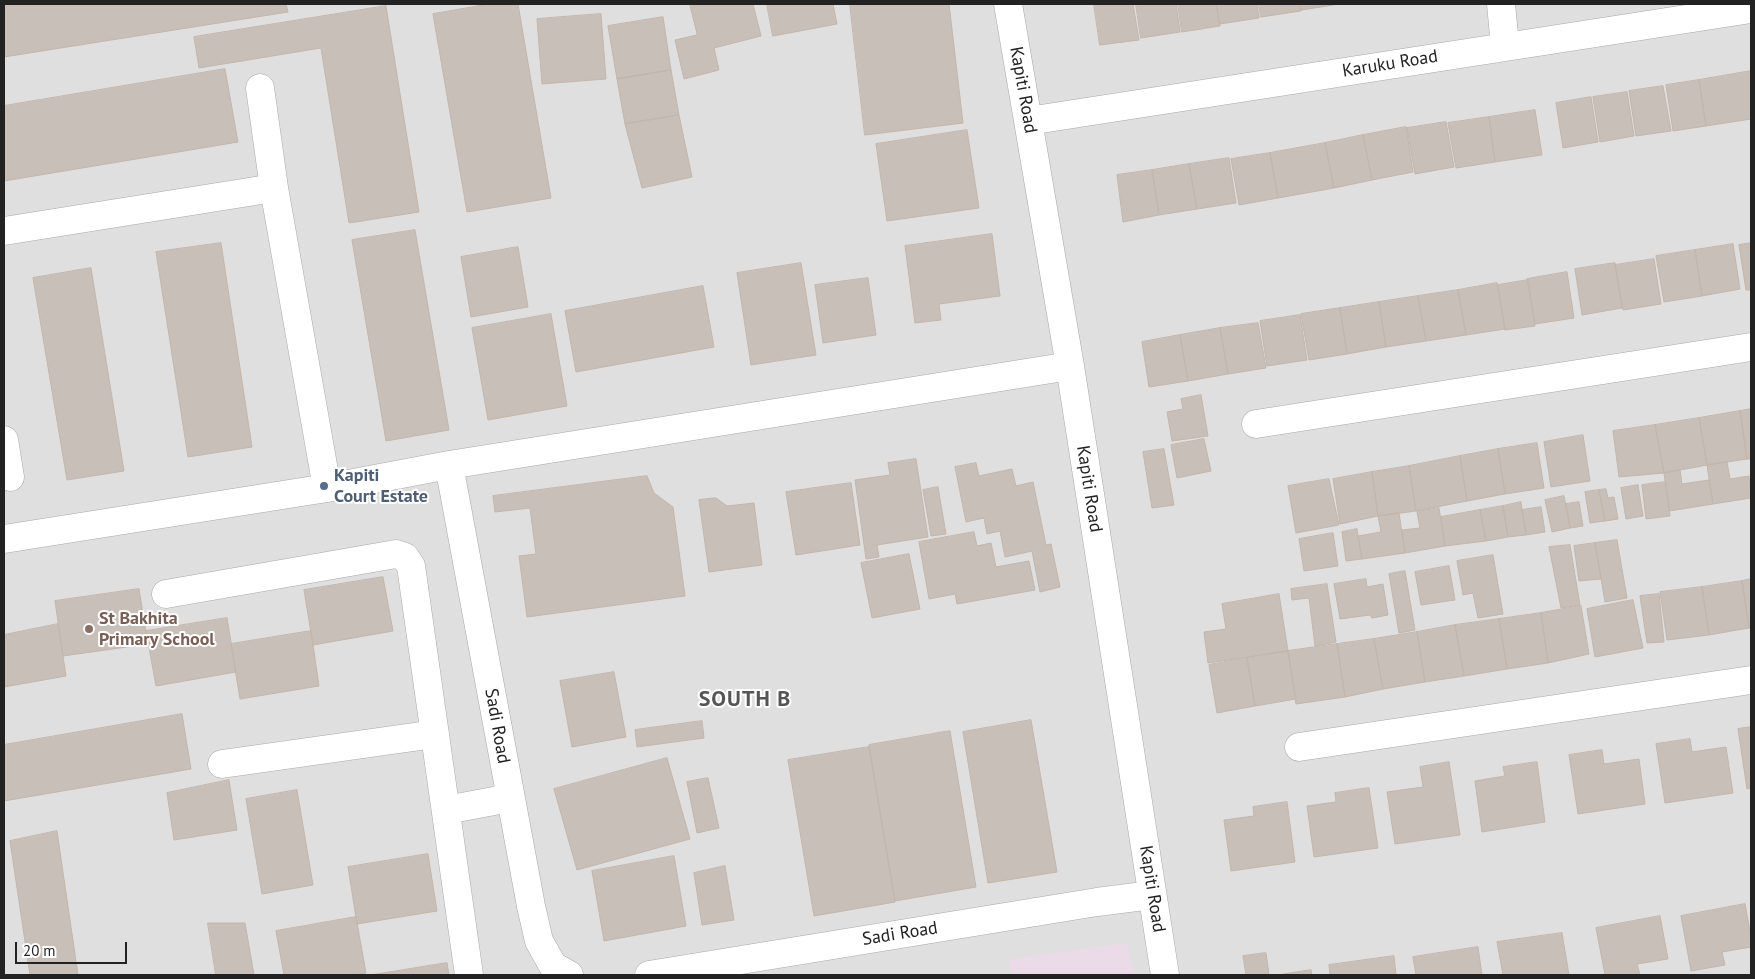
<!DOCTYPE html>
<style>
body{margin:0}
#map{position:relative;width:1755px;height:979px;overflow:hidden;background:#f2efe9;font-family:"PT Sans",sans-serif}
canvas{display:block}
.frame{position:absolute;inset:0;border:5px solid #222;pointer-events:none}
.scale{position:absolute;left:15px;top:942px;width:112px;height:22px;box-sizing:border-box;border:2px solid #222;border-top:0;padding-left:6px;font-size:15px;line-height:18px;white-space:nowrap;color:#222;-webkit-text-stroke:4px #fff;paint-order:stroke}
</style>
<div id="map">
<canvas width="1755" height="979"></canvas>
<div class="frame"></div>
<div class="scale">20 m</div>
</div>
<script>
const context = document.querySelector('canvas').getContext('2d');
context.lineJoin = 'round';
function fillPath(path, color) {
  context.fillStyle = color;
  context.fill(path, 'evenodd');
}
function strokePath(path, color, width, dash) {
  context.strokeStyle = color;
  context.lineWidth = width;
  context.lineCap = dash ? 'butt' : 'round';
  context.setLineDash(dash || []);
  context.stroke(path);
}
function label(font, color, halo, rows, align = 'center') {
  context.font = font + ' "PT Sans",sans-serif';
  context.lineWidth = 4;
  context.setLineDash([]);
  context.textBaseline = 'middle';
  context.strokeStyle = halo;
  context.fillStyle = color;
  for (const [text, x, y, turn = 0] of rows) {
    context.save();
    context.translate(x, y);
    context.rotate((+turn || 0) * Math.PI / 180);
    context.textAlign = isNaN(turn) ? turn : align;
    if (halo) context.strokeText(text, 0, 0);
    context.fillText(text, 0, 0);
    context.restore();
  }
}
fillPath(new Path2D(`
 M4 4H1751V975H4Z`), '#e0dfdf');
fillPath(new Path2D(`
 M1127 943 1134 975H1012L1009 960Z`), '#ebdbe8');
const building = new Path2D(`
 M4 4H286L288 12 4 57Z
 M490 4H518L551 198 467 212 433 14Z
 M690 4H753L761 36 714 48 719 70 684 79 675 40 697 35Z
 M767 4H833L837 24 773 36Z
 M850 4H949L963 123 865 135Z
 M1094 4H1133L1139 40 1100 45Z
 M1136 4H1176L1180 32 1141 38Z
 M1178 4H1216L1220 26 1182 32Z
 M1217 4H1257L1259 18 1220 24Z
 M1259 4H1300L1301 11 1261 17Z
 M1301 4H1339L1302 10Z
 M386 6 419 212 349 223 321 48 199 68 194 37Z
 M601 14 606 79 542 84 537 19Z
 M663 17 671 70 617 79 608 26Z
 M225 69 238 142 4 181V106Z
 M671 70 679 115 625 124 617 79Z
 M1751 71V119L1706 126 1699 80Z
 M1699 80 1706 126 1673 131 1666 85Z
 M1663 86 1671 131 1636 136 1629 91Z
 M1627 92 1634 136 1600 142 1593 97Z
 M1591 97 1598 142 1563 148 1556 103Z
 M1535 110 1542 155 1495 162 1489 117Z
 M679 115 692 177 642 188 625 124Z
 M1489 117 1495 162 1456 168 1448 123Z
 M1446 122 1454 167 1415 174 1407 128Z
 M1406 127 1413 172 1372 180 1363 135Z
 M967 130 979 208 887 221 876 144Z
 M1363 135 1372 180 1334 188 1325 143Z
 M1325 143 1334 188 1278 198 1270 153Z
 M1270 153 1278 198 1239 205 1231 159Z
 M1229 158 1236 203 1197 209 1189 164Z
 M1189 164 1197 209 1159 215 1152 170Z
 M1152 170 1159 215 1123 222 1117 175Z
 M415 230 449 430 386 441 352 240Z
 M992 234 1000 296 939 304 941 320 915 323 905 246Z
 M221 243 252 447 188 457 156 252Z
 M1751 243V290H1746L1739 245Z
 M1733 244 1740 289 1702 296 1695 250Z
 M518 247 528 307 471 317 461 257Z
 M1695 250 1702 296 1664 302 1656 256Z
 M1654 259 1661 304 1623 310 1615 265Z
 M801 263 816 355 751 365 737 273Z
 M1615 263 1622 308 1582 315 1575 269Z
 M91 268 124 471 67 480 33 278Z
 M1567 272 1574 318 1535 324 1527 279Z
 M868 278 876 335 823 343 815 285Z
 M1528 280 1535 326 1505 330 1498 285Z
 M1497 283 1505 329 1466 335 1458 290Z
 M703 286 714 347 576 372 565 311Z
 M1458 290 1466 335 1426 341 1418 296Z
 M1418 296 1426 341 1386 347 1379 302Z
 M1379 302 1386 347 1347 354 1340 308Z
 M1340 308 1347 354 1309 360 1301 314Z
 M551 314 567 406 488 420 472 328Z
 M1300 315 1307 360 1267 366 1260 321Z
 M1258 323 1266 368 1228 374 1220 328Z
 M1220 328 1228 374 1188 381 1180 335Z
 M1180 335 1188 381 1149 387 1142 342Z
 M1201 395 1208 436 1172 441 1167 412 1183 409 1181 399Z
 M1751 409V459H1747L1740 411Z
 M1740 411 1747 459 1707 465 1699 418Z
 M1699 418 1707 465 1664 473 1655 425Z
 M1655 425 1664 473 1619 477 1613 431Z
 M1583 435 1590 481 1551 487 1544 442Z
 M1204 439 1211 471 1177 478 1171 445Z
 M1537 443 1544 488 1505 494 1498 449Z
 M1164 449 1174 505 1152 508 1143 452Z
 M1498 449 1505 494 1467 501 1460 456Z
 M1460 456 1467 501 1416 511 1409 466Z
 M916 459 928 537 877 545 879 557 866 559 855 480 890 475 888 463Z
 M1727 462 1730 479 1749 476 1751 498 1713 504 1707 465Z
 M976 463 979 476 1012 469 1016 486 1033 482 1046 545 1051 544 1060 587 1040 592 1032 551 1005 557 1000 531 987 534 984 518 966 522 955 467Z
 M1409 466 1416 511 1378 516 1372 472Z
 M1680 470 1682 484 1709 480 1713 504 1669 511 1664 473Z
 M1372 472 1378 516 1340 524 1333 479Z
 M647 476 654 493 673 507 685 596 527 617 519 556 536 554 530 508 495 512 493 496Z
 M1329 479 1339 525 1296 533 1288 486Z
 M1666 482 1670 516 1646 519 1642 485Z
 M851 483 860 545 796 555 786 492Z
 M1638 485 1643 516 1626 519 1621 488Z
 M938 487 946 534 931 536 923 490Z
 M1606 489 1608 498 1614 497 1618 519 1605 521 1599 490Z
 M1599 490 1605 521 1590 523 1585 492Z
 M1564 496 1570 528 1552 532 1545 500Z
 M716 498 727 506 754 503 762 565 709 572 699 500Z
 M1521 502 1526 535 1508 537 1503 506Z
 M1579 502 1583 526 1570 528 1566 504Z
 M1503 506 1508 537 1486 541 1480 510Z
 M1541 507 1545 532 1526 535 1522 510Z
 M1439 508 1445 546 1405 553 1402 530 1420 528 1417 512Z
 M1480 510 1486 541 1445 546 1441 517Z
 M1399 513 1405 553 1362 559 1358 536 1381 532 1378 516Z
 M1357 529 1362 559 1346 561 1342 532Z
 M974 532 977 546 991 543 996 567 1029 561 1035 590 957 604 955 594 929 599 919 542Z
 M1333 533 1338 566 1304 571 1299 539Z
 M1617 540 1627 598 1605 602 1595 543Z
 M1595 543 1601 579 1579 581 1574 546Z
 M1570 545 1580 605 1561 608 1549 547Z
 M909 554 920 609 872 618 861 563Z
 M1493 555 1503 614 1478 618 1473 593 1463 595 1457 561Z
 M1449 566 1455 600 1421 605 1415 572Z
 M1405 571 1415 630 1399 633 1389 574Z
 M383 577 393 631 313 645 304 590Z
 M1366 579 1367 587 1383 584 1388 615 1372 618 1370 615 1340 619 1334 584Z
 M1751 579V628H1749L1742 581Z
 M1742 581 1749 628 1709 635 1702 587Z
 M1327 584 1336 642 1315 646 1309 598 1292 600 1291 589Z
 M1702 587 1709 635 1667 640 1660 592Z
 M139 589 148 644 63 656 55 601Z
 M1279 594 1288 651 1208 663 1204 632 1226 629 1222 604Z
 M1659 594 1664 642 1647 643 1640 596Z
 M1633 600 1643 648 1595 657 1587 609Z
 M1581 606 1589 654 1548 663 1541 613Z
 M1541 613 1548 663 1507 669 1499 619Z
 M227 618 236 672 156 686 146 631Z
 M1499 619 1507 669 1464 676 1455 625Z
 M58 624 66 676 4 687V635Z
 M1455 625 1464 676 1425 682 1417 632Z
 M311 631 319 686 240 699 231 644Z
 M1417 632 1425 682 1383 689 1374 639Z
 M1374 639 1383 689 1345 697 1337 644Z
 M1337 644 1345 697 1296 704 1288 651Z
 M1288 651 1296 699 1255 706 1247 658Z
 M1247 658 1255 706 1217 713 1209 665Z
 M614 672 626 737 572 747 560 681Z
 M182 714 191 769 4 801V745Z
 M1031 720 1057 872 988 883 963 732Z
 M702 721 704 738 637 747 635 730Z
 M1751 727V788L1747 789 1738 729Z
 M950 731 976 887 895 901 869 745Z
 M1690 739 1692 752 1726 747 1733 793 1665 803 1656 744Z
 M869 747 895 902 814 916 788 760Z
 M1602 750 1604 764 1639 759 1645 804 1578 814 1569 755Z
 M667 758 690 839 577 870 554 789Z
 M1449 762 1460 835 1395 844 1387 792 1423 787 1420 767Z
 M1537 762 1545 822 1482 832 1475 781 1505 776 1503 767Z
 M708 778 719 828 697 833 687 782Z
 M229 780 237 830 174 840 167 793Z
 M1369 788 1378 848 1314 857 1307 806 1336 802 1335 793Z
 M297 790 313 885 262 894 246 799Z
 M1287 802 1295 862 1231 871 1224 820 1254 816 1253 807Z
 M57 831 78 975H30L10 841Z
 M428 854 437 911 357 924 348 867Z
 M674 856 686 926 604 941 592 871Z
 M725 866 734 920 702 925 694 873Z
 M1745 904 1751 937V947L1722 952 1725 965 1691 971 1681 916Z
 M1660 916 1668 959 1637 964 1640 975H1605L1596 928Z
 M356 917 366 973 353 975H284L276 931Z
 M208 923H245L254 975H216Z
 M1562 933 1569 975H1503L1497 942Z
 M1478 947 1482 975H1416L1413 957Z
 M1266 953 1269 975H1246L1243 956Z
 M1394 956 1396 975H1330L1329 965Z
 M447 963 449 975H371Z
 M1311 970 1312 975H1278Z`);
fillPath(building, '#c7bfb8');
strokePath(building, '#c4b6ab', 1);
const minor = new Path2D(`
 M1008 4 1070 366 1165 975
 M1501 4 1505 46
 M260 88 274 188 327 488
 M1028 121 1751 9
 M4 231 274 188
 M1256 424 1751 347
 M4 440 10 477
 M449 465 531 906 539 941 553 966 569 975
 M4 539 327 488 449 465 1070 366
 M166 594 396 554 405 557 411 566 469 975
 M1299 747 1751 680
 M222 764 435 734
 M446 810 510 798
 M649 975 1097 902 1152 895`);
strokePath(minor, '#a9a9a9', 29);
strokePath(minor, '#fff', 28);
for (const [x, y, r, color] of [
 [324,486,5,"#5c6f8a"],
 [89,629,5,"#8d6e63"]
]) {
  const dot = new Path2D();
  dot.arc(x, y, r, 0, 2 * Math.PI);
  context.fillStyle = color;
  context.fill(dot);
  strokePath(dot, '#fff', 2);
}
label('18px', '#222', '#fff', [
 ["Karuku Road",1390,64,-9],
 ["Kapiti Road",1023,90,80],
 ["Kapiti Road",1089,489,81],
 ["Sadi Road",497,726,80],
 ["Kapiti Road",1152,889,81],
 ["Sadi Road",900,934,-9]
]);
label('bold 18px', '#4e5e75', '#fff', [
 ["Kapiti",334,476],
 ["Court Estate",334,497]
], 'left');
label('bold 18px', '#785e54', '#fff', [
 ["St Bakhita",99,619],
 ["Primary School",99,640]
], 'left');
context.letterSpacing = '1px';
label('bold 22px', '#555', '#fff', [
 ["SOUTH B",745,700]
]);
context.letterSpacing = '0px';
</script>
